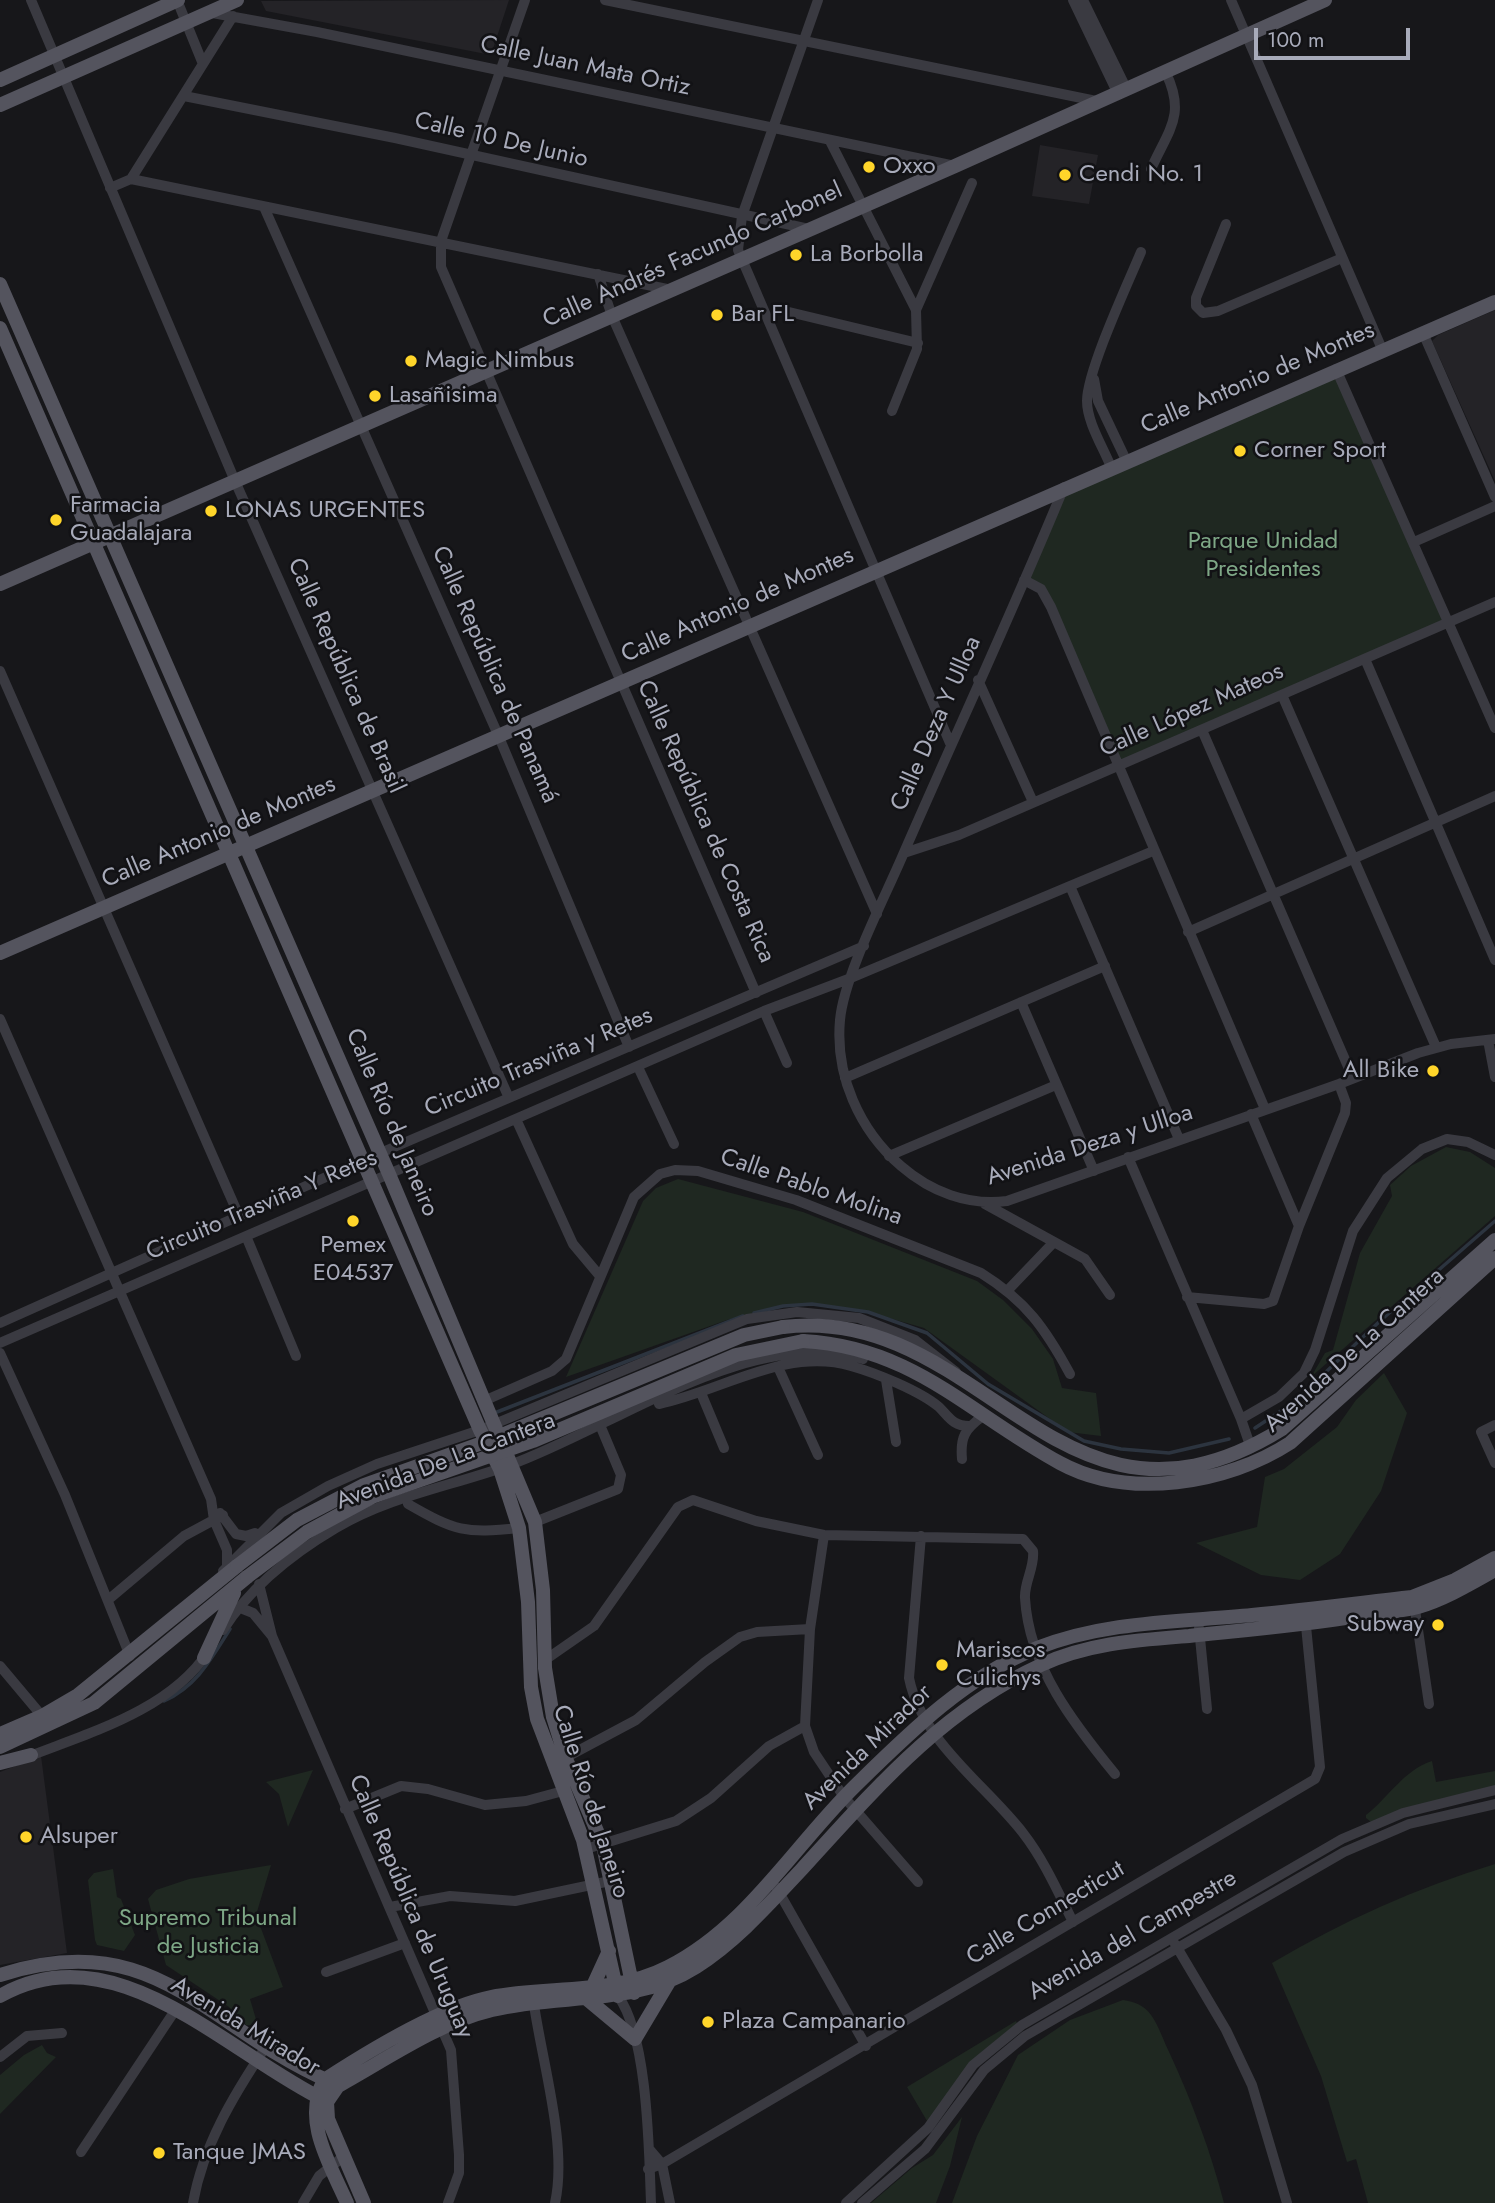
<!DOCTYPE html>
<meta charset="utf-8">
<style>
body{margin:0}
#map{position:relative;width:1495px;height:2203px;overflow:hidden;background:#17171a;font-family:Jost,sans-serif}
canvas{display:block}
.scale{position:absolute;left:1254px;top:28px;width:156px;height:32px;box-sizing:border-box;border:4px solid #a8abba;border-top:0;padding-left:9px;font-size:21px;line-height:24px;white-space:nowrap;color:#a8abba;-webkit-text-stroke:5px #121215;paint-order:stroke}
</style>
<div id="map">
<canvas width="1495" height="2203"></canvas>
<div class="scale">100 m</div>
</div>
<script>
const context = document.querySelector('canvas').getContext('2d');
context.lineJoin = 'round';
function fillPath(path, color) {
  context.fillStyle = color;
  context.fill(path, 'evenodd');
}
function strokePath(path, color, width, dash) {
  context.strokeStyle = color;
  context.lineWidth = width;
  context.lineCap = dash ? 'butt' : 'round';
  context.setLineDash(dash || []);
  context.stroke(path);
}
function label(font, color, halo, rows, align = 'center') {
  context.font = font + ' Jost,sans-serif';
  context.lineWidth = 5;
  context.setLineDash([]);
  context.textBaseline = 'middle';
  context.strokeStyle = halo;
  context.fillStyle = color;
  for (const [text, x, y, turn = 0] of rows) {
    context.save();
    context.translate(x, y);
    context.rotate((+turn || 0) * Math.PI / 180);
    context.textAlign = isNaN(turn) ? turn : align;
    if (halo) context.strokeText(text, 0, 0);
    context.fillText(text, 0, 0);
    context.restore();
  }
}
fillPath(new Path2D(`
 M509 0 491 55 266 11 261 1Z
 M1040 145 1098 155 1089 204 1032 196Z
 M1495 310V481L1432 341 1438 335Z
 M41 1756 67 1953 0 1965V1772Z`), '#242327');
fillPath(new Path2D(`
 M1335 373 1450 626 1117 769 1037 586 1025 578 1063 492Z
 M1446 1147 1470 1152 1495 1168V1216L1311 1377 1325 1353 1333 1350 1360 1253 1392 1196 1390 1185 1411 1166Z
 M678 1179 803 1212 977 1281 1003 1300 1032 1329 1053 1359 1062 1388 1096 1393 1101 1436 1068 1432 924 1328 868 1312 812 1304 783 1306 727 1320 566 1377 643 1201 656 1188Z
 M1384 1373 1407 1413 1381 1491 1340 1554 1300 1580 1261 1575 1196 1543 1257 1527 1265 1477 1284 1469 1337 1427 1356 1400Z
 M1432 1761 1436 1782 1495 1771V1789L1375 1825 1366 1818V1815C1388 1798 1405 1769 1432 1761Z
 M313 1770 288 1827 279 1794 266 1782Z
 M1495 1864V2203H1368L1356 2159 1347 2162 1321 2076 1272 1963C1343 1921 1416 1888 1495 1864Z
 M271 1865 256 1915 283 1987 250 1999 258 2026 246 2025 229 2007 166 1965 148 1899 156 1890 189 1879Z
 M113 1869 117 1897 121 1899 135 1935 124 1951 97 1945 95 1940 88 1880 94 1873Z
 M1123 2000C1135 2002 1144 2005 1151 2015 1159 2026 1164 2042 1170 2054 1192 2102 1211 2152 1224 2203H952L977 2136 1018 2055 1070 2020Z
 M1016 2021 1019 2028 983 2057 930 2126 907 2087Z
 M42 2045 47 2053 56 2057 0 2114V2075L24 2055Z
 M962 2117 950 2166 936 2203H871L912 2168 933 2155Z`), '#1f2821');
strokePath(new Path2D(`
 M754 1313 783 1306 812 1304 868 1312 927 1333 988 1384 1084 1441 1121 1449 1169 1453 1229 1439
 M497 1412 743 1316
 M1255 1428 1293 1403 1380 1321 1495 1221
 M164 1701C197 1686 211 1659 230 1629`), '#2c343f', 3.5);
strokePath(new Path2D(`
 M31 0 235 481 509 1098
 M177 0 203 64
 M525 0 441 241V267L756 993
 M605 0 1101 102
 M818 0 742 216 738 250 950 743
 M1073 0 1118 94
 M1083 0 1127 90
 M1231 0 1382 349
 M207 12 317 32 955 166
 M184 96 395 138 809 229
 M830 141 916 310
 M1151 169C1169 129 1186 115 1166 73
 M131 179 233 16
 M110 188 131 179 672 290
 M264 207 499 737 629 1047
 M1226 224 1196 298V306L1203 313 1218 311 1342 258
 M598 274 612 316 877 914
 M789 312 918 343
 M1423 333 1495 497
 M1336 369 1495 728
 M1094 379 1098 401 1126 460
 M892 411 917 349 916 310 972 183
 M1111 467C1103 447 1087 422 1087 401 1087 371 1128 283 1141 252
 M1064 487C1013 611 956 733 902 857 884 899 844 976 840 1020 835 1075 859 1130 901 1166 931 1192 968 1206 1007 1201L1339 1084 1418 1053 1451 1044 1495 1039
 M1414 542 1495 506
 M1024 580 1041 589 1051 607 1265 1109
 M1365 659 1495 960
 M0 671 239 1216
 M978 680 1033 802
 M1282 695 1436 1047
 M1202 730 1353 1078
 M904 853 959 835 1495 602
 M1070 886 1179 1139
 M1188 932 1495 796
 M1021 1002 1094 1171
 M764 1011 787 1063
 M0 1019 211 1499 214 1520 227 1550V1567
 M1488 1040 1495 1077
 M638 1067 674 1144
 M845 1078 1105 966
 M1251 1114 1299 1226
 M516 1119 573 1244 599 1275
 M889 1156 1056 1085
 M1128 1157 1241 1419 1251 1448
 M985 1204 1085 1259 1110 1295
 M246 1236 296 1356
 M1008 1290 1053 1243
 M1187 1297 1264 1304 1273 1301 1299 1226 1345 1113 1346 1103 1339 1084
 M0 1323 364 1160 864 946
 M0 1343 764 1011 851 978 1153 851
 M0 1353 65 1495 130 1656
 M778 1367 818 1455
 M886 1380 896 1442
 M701 1393 724 1448
 M486 1400 552 1371 566 1359 634 1197 660 1174 675 1170 698 1171 796 1200 981 1273C1026 1301 1045 1328 1070 1374
 M659 1404C722 1391 785 1347 851 1366 876 1373 920 1391 939 1407 949 1417 953 1426 969 1426
 M1241 1419 1279 1397 1304 1373 1315 1350 1353 1231 1387 1178 1422 1149 1447 1139 1468 1142 1495 1155
 M1495 1425 1481 1432 1495 1463
 M962 1459C960 1437 965 1429 983 1416
 M408 1504C455 1531 465 1534 519 1528
 M220 1513 236 1534 246 1536 255 1533
 M535 1522 618 1489 621 1475 600 1425
 M824 1535 810 1629 805 1726 814 1752 844 1797 918 1882
 M921 1536 909 1678C922 1742 985 1784 1023 1833 1044 1860 1058 1892 1073 1922
 M223 1571 281 1513 328 1486 377 1464 480 1430 747 1319 797 1312 859 1318 915 1340 956 1372
 M259 1584 272 1636
 M108 1600 184 1536 223 1515
 M1414 1603 1429 1704
 M238 1607 253 1613 272 1636 451 2050 459 2155V2173L448 2203
 M1199 1628 1207 1709
 M223 1630C251 1586 292 1554 336 1528 390 1496 452 1486 510 1465 615 1427 750 1326 863 1359
 M545 1660 594 1626 678 1507 693 1500 756 1521 824 1535 1023 1539 1033 1551C1035 1567 1024 1582 1025 1598 1029 1667 1074 1724 1115 1774
 M0 1666 42 1716
 M25 1758C88 1733 169 1711 208 1652
 M561 1760 636 1720 705 1662 740 1637 757 1632 810 1629
 M345 1809 401 1786 428 1789 485 1805 526 1801 563 1791
 M586 1849 676 1821 711 1798 769 1746 805 1726
 M776 1887 866 2046
 M390 1907 450 1896 515 1901 610 1881
 M1175 1944 1226 2030 1252 2085 1287 2203
 M326 1972 405 1943
 M618 1996C648 2036 649 2152 651 2203
 M533 1998C541 2059 568 2144 555 2203
 M0 2057 27 2036 62 2033
 M650 2150 662 2164 670 2203
 M81 2152 176 2009
 M648 2169 662 2164 1315 1779 1320 1767 1305 1616
 M193 2203C203 2146 233 2096 265 2048
 M303 2203 319 2176 343 2157
 M846 2203 928 2128 973 2065 1022 2025 1342 1839 1403 1813 1495 1790
 M862 2203 925 2149 984 2070 1025 2036 1344 1852 1409 1824 1495 1804`), '#3a3a41', 10);
strokePath(new Path2D(`
 M0 80 178 0
 M0 105 237 0
 M0 284 389 1174 535 1522 543 1590 545 1668 553 1717 566 1759 603 1845 634 1993
 M0 328 480 1430 500 1469 519 1528 528 1602 531 1687 537 1719 583 1840 618 1996
 M0 584 955 166 1325 0
 M0 953 1495 302
 M783 1327C985 1303 1059 1567 1282 1429L1495 1240
 M803 1341C913 1347 968 1413 1060 1463 1128 1500 1227 1484 1290 1443L1495 1258
 M204 1658 234 1593
 M0 1734 42 1716 78 1695 237 1566
 M0 1747 94 1703 247 1577
 M0 1763 31 1755
 M0 1975C157 1925 204 2027 331 2082
 M592 1988 609 1951
 M0 1996C115 1930 227 2053 324 2100
 M587 1999 635 2039 669 1982
 M327 2102 338 2086C387 2059 438 2023 492 2010 561 1993 633 2007 696 1967 737 1941 770 1903 802 1869 874 1790 942 1710 1041 1665 1088 1643 1139 1640 1189 1636 1246 1630 1303 1625 1359 1616 1378 1613 1399 1612 1418 1607 1445 1599 1470 1584 1495 1570
 M327 2102 328 2119 364 2203
 M347 2203C330 2164 302 2121 324 2080 367 2052 441 2007 491 1997 549 1986 614 1995 668 1967 747 1927 793 1847 855 1786 909 1733 965 1677 1037 1648 1105 1621 1180 1622 1252 1615 1305 1610 1359 1603 1412 1597L1455 1580 1495 1558`), '#54545e', 14);
strokePath(new Path2D(`
 M237 1566 297 1520 364 1485 485 1442 744 1335 783 1327
 M247 1577 307 1532 372 1497 533 1441 736 1355 803 1341`), '#54545e', 14);
for (const [x, y, r, color] of [
 [869,167,7,"#ffd52a"],
 [1065,175,7,"#ffd52a"],
 [796,255,7,"#ffd52a"],
 [717,315,7,"#ffd52a"],
 [411,361,7,"#ffd52a"],
 [375,396,7,"#ffd52a"],
 [1240,451,7,"#ffd52a"],
 [211,511,7,"#ffd52a"],
 [56,520,7,"#ffd52a"],
 [1433,1071,7,"#ffd52a"],
 [353,1221,7,"#ffd52a"],
 [1438,1625,7,"#ffd52a"],
 [942,1665,7,"#ffd52a"],
 [26,1837,7,"#ffd52a"],
 [708,2022,7,"#ffd52a"],
 [159,2153,7,"#ffd52a"]
]) {
  const dot = new Path2D();
  dot.arc(x, y, r, 0, 2 * Math.PI);
  context.fillStyle = color;
  context.fill(dot);
  strokePath(dot, '#121215', 2.5);
}
label('24px', '#a8abba', '#121215', [
 ["Calle Juan Mata Ortiz",585,67,12],
 ["Calle 10 De Junio",501,141,13],
 ["Calle Andrés Facundo Carbonel",693,256,-24],
 ["Calle Antonio de Montes",1258,379,-23],
 ["Calle Antonio de Montes",738,606,-24],
 ["Calle República de Panamá",494,675,66],
 ["Calle República de Brasil",345,676,66],
 ["Calle López Mateos",1192,711,-24],
 ["Calle Deza Y Ulloa",937,724,-66],
 ["Calle República de Costa Rica",705,822,66],
 ["Calle Antonio de Montes",219,833,-23],
 ["Circuito Trasviña y Retes",539,1063,-23],
 ["Calle Río de Janeiro",391,1123,67],
 ["Avenida Deza y Ulloa",1090,1146,-18],
 ["Calle Pablo Molina",811,1188,19],
 ["Circuito Trasviña Y Retes",262,1206,-23],
 ["Avenida De La Cantera",1355,1351,-42],
 ["Avenida De La Cantera",446,1462,-21],
 ["Avenida Mirador",868,1748,-44],
 ["Calle Río de Janeiro",590,1802,72],
 ["Calle República de Uruguay",410,1907,67],
 ["Calle Connecticut",1046,1914,-31],
 ["Avenida del Campestre",1133,1936,-30],
 ["Avenida Mirador",245,2027,31]
]);
label('24px', '#a8abba', '#121215', [
 ["Oxxo",883,167],
 ["Cendi No. 1",1079,175],
 ["La Borbolla",810,255],
 ["Bar FL",731,315],
 ["Magic Nimbus",425,361],
 ["Lasañisima",389,396],
 ["Corner Sport",1254,451],
 ["Farmacia",70,506],
 ["Guadalajara",70,534],
 ["LONAS URGENTES",225,511],
 ["All Bike",1419,1071,"right"],
 ["Pemex",353,1246,"center"],
 ["E04537",353,1274,"center"],
 ["Subway",1424,1625,"right"],
 ["Mariscos",956,1651],
 ["Culichys",956,1679],
 ["Alsuper",40,1837],
 ["Plaza Campanario",722,2022],
 ["Tanque JMAS",173,2153]
], 'left');
label('24px', '#7ea786', '#121215', [
 ["Parque Unidad",1263,542],
 ["Presidentes",1263,570],
 ["Supremo Tribunal",208,1919],
 ["de Justicia",208,1947]
]);
</script>
